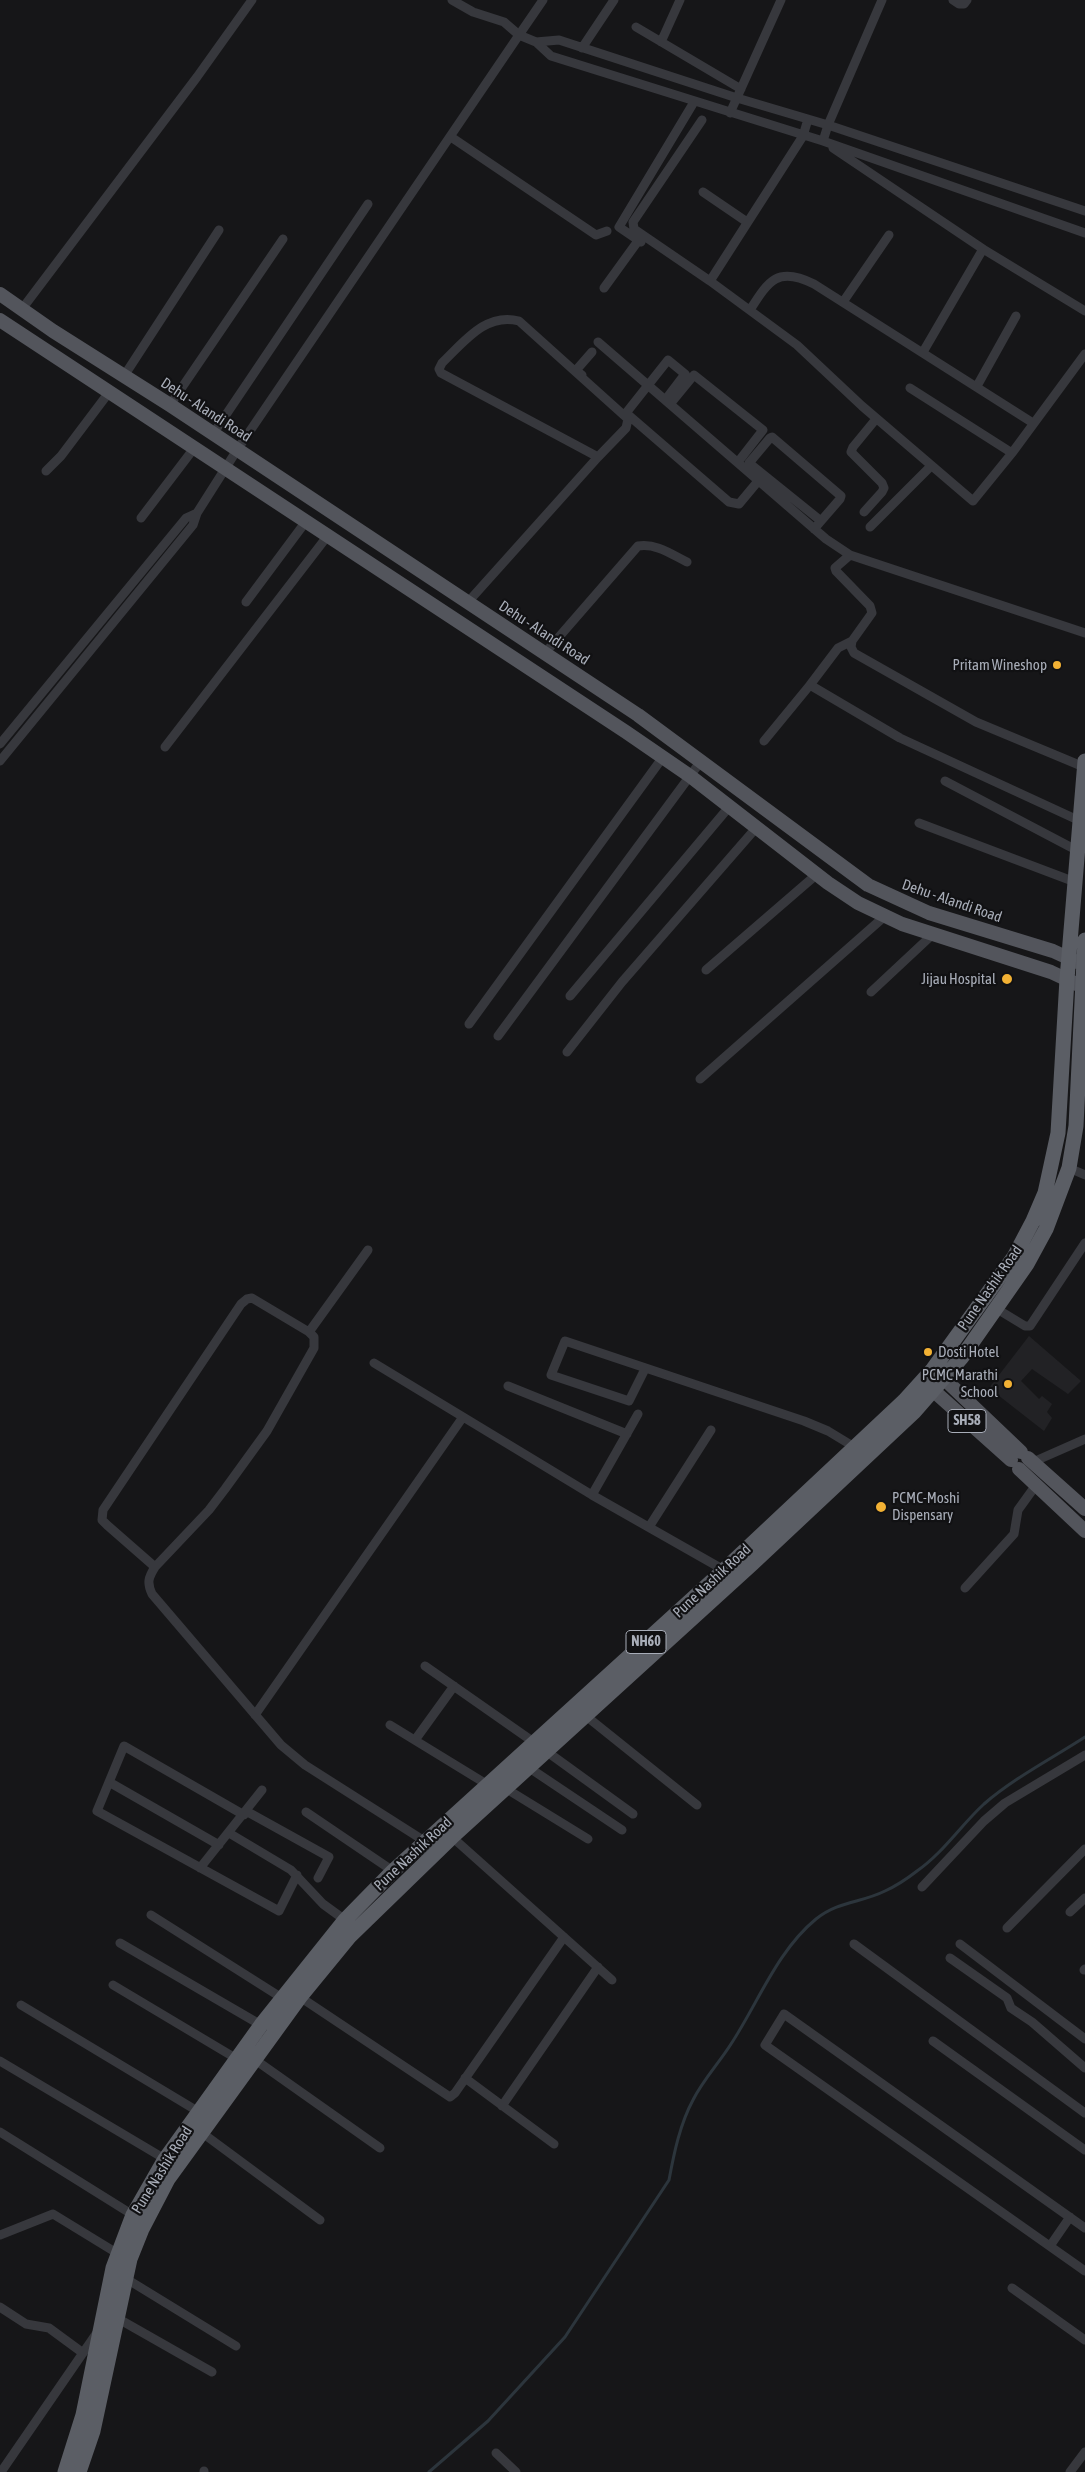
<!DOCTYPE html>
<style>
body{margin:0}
canvas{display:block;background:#161618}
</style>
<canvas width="1085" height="2472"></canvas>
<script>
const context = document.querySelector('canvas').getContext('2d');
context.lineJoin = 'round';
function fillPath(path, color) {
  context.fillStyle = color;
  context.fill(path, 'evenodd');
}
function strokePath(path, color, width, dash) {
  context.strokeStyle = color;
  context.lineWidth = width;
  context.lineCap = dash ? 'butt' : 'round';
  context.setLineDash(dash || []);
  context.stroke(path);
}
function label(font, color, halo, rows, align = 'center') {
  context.font = font + ' "Asap Condensed",sans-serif';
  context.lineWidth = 4.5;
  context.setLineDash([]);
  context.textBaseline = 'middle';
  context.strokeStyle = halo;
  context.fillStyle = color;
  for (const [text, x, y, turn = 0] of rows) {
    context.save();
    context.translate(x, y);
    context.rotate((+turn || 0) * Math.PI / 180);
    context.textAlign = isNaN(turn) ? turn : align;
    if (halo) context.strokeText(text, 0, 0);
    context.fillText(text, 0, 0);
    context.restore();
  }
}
fillPath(new Path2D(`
 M1029 1336 1081 1381 1068 1394 1032 1369 1021 1381 1039 1399 1042 1396 1052 1404 1047 1412 1052 1418 1044 1431 989 1388Z`), '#222225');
strokePath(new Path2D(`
 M429 2472 488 2421 565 2337 669 2180C674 2153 680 2124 693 2100 703 2080 719 2063 731 2044 758 2003 777 1951 816 1919 838 1901 861 1903 885 1891 896 1886 908 1878 917 1871 943 1853 961 1825 984 1804 1014 1778 1051 1759 1085 1737`), '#2c353c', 3);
strokePath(new Path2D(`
 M452 0 473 12 504 22 519 35 543 0
 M953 0 959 4H964L967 0
 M636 27 741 89
 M536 42 559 40 737 98 828 125 1085 211
 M661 42 680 0
 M582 48 614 0
 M730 113 781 0
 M702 120 633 222 634 229 710 281 797 345 862 406 973 501 1012 453 1085 354
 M451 137 596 235 607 231
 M823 141 828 125 882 0
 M833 148 983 249 1085 311
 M703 192 747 222
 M641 242 619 227 694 102
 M710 281 803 136 808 119
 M604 288 638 241
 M843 302 889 235
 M22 309 197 77 252 0
 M750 310C769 280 778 266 814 284L1033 423
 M598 342 826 539 850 555 1085 633
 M923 352 983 249
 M582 375 578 372V368L592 352
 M124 376 219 230
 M977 386 1016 316
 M910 388 1012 453
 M671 403 694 375 763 430 738 462
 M170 405 283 239
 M626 413 729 502 739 504 759 480
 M626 413 668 360 685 374 666 399
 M213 434 368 204
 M46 471 61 456 110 391
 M864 512 882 492 884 488 882 483 851 452 853 447 876 419
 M141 518 195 447
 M870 527 931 466
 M814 529 840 499 841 496 772 437 770 438 749 463 821 521
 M850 555 835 568 836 571 870 606 872 613 852 641 851 647 854 653 976 722 1084 767
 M246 602 307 520
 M468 602 598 457 441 373 439 369 442 363C464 342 486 312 519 321L628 419 626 428 598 457
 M852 641 838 648 810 685 900 738 1080 821
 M545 653 638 546C656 543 671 554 687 562
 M764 741 810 685
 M0 744 186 518 197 513
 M165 747 329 534
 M0 761 193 525 197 513 237 450 519 35 536 42 551 56 823 141 1085 233
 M945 781 1078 851
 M919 823 1075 882
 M706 970 816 875
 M871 992 932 935
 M570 996 729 807
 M469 1024 663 757
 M498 1036 701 761
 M567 1052 622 982 756 828
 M700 1079 885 916
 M1069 1168 1085 1175
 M997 1309 1025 1326H1030L1085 1243
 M309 1332 368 1250
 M374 1363 592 1495 724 1570
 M645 1369 629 1401 551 1375 565 1341 804 1421 828 1431 856 1448
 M508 1386 627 1434
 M1033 1462 1085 1439
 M592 1495 638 1414
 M649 1527 711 1430
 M155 1567 107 1525 102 1520 103 1510 241 1304 247 1299 252 1298 309 1332 314 1337V1348L267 1431 225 1489 209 1510 155 1567C148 1578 147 1583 152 1594L281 1745 305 1765 426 1842
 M965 1588 1014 1534 1018 1510 1036 1485
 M425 1666 535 1743
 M255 1715 463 1417
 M586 1716 697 1805
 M390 1725 488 1785
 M415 1740 454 1686
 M546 1751 633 1814
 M528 1767 622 1830
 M109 1782 219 1845
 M505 1788 588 1839
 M246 1811 329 1857 318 1878
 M306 1812 393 1871
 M244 1815 124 1746 97 1811 279 1911 297 1875
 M229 1833 291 1870 323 1904 345 1920
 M452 1837 612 1980
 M200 1868 262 1790
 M922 1887 984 1821 1005 1803 1085 1755
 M1070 1912 1085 1898
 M151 1915 282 1998
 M1007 1928 1085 1849
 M120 1943 261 2025
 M854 1944 1085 2113
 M960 1944 1085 2039
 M950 1958 1007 1998 1011 2008 1032 2022 1085 2068
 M1084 1970 1085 1969
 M113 1985 237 2059
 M300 1997 450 2097 455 2093 564 1937
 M21 2005 199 2112
 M933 2041 1085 2150
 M254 2059 380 2148
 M0 2061 165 2159
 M465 2078 554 2144
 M502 2106 598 1967
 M0 2132 133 2215
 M201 2132 320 2220
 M1085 2228 784 2014 765 2045 1085 2271
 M0 2235 53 2214 120 2255
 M1050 2246 1070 2217
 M125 2278 236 2346
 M1012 2288 1085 2340
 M0 2307 26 2324 49 2328 83 2353
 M117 2318 212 2372
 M496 2453 516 2472
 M1 2472 96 2334
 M204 2472V2471
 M1070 2472 1085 2452`), '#37383d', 9);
strokePath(new Path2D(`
 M0 294 53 331 170 405 638 715 868 885 929 913 1053 951 1077 962
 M0 320 626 732 690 776 828 883 858 903 902 924 1051 972 1085 988
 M936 1371 1021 1452
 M926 1384 1011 1460
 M1028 1458 1085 1509
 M1019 1469 1085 1531`), '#53555c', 14);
strokePath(new Path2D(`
 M65 2472 83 2415 113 2268 133 2215 165 2159 261 2025 345 1920 393 1871 724 1570 904 1401 933 1369 1014 1257 1033 1221 1045 1193 1058 1133 1067 979 1085 761
 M79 2472 93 2431 130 2259 142 2229 168 2179 300 1997 350 1936 452 1837 752 1564 914 1412 962 1357 1027 1264 1046 1229 1069 1168 1076 1126 1085 940`), '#5b5e65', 15);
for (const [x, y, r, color] of [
 [1057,665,5,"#f2b134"],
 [1007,979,6,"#f2b134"],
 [928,1352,5,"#f2b134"],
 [1008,1384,5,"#f2b134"],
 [881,1507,6,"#f2b134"]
]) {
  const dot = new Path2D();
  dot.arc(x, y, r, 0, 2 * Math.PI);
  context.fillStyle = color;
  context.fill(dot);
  strokePath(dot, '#111113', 2);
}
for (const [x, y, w] of [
 [967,1421,38],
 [646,1642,40]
]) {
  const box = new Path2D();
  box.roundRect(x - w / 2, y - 11.5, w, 23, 4);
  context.fillStyle = '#111113';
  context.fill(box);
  strokePath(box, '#a8adb8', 1);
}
label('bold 14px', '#a8adb8', null, [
 ["SH58",967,1421],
 ["NH60",646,1642]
]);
label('15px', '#a8adb8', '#111113', [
 ["Dehu - Alandi Road",206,410,33],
 ["Dehu - Alandi Road",544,633,33],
 ["Dehu - Alandi Road",952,901,19],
 ["Pune Nashik Road",990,1288,-55],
 ["Pune Nashik Road",712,1581,-43],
 ["Pune Nashik Road",413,1854,-43],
 ["Pune Nashik Road",162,2170,-58]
]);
label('15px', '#a8adb8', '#111113', [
 ["Pritam Wineshop",1047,665],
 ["Jijau Hospital",996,979],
 ["Dosti Hotel",938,1352,"left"],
 ["PCMC Marathi",998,1375],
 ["School",998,1392],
 ["PCMC-Moshi",892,1498,"left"],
 ["Dispensary",892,1515,"left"]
], 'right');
</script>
